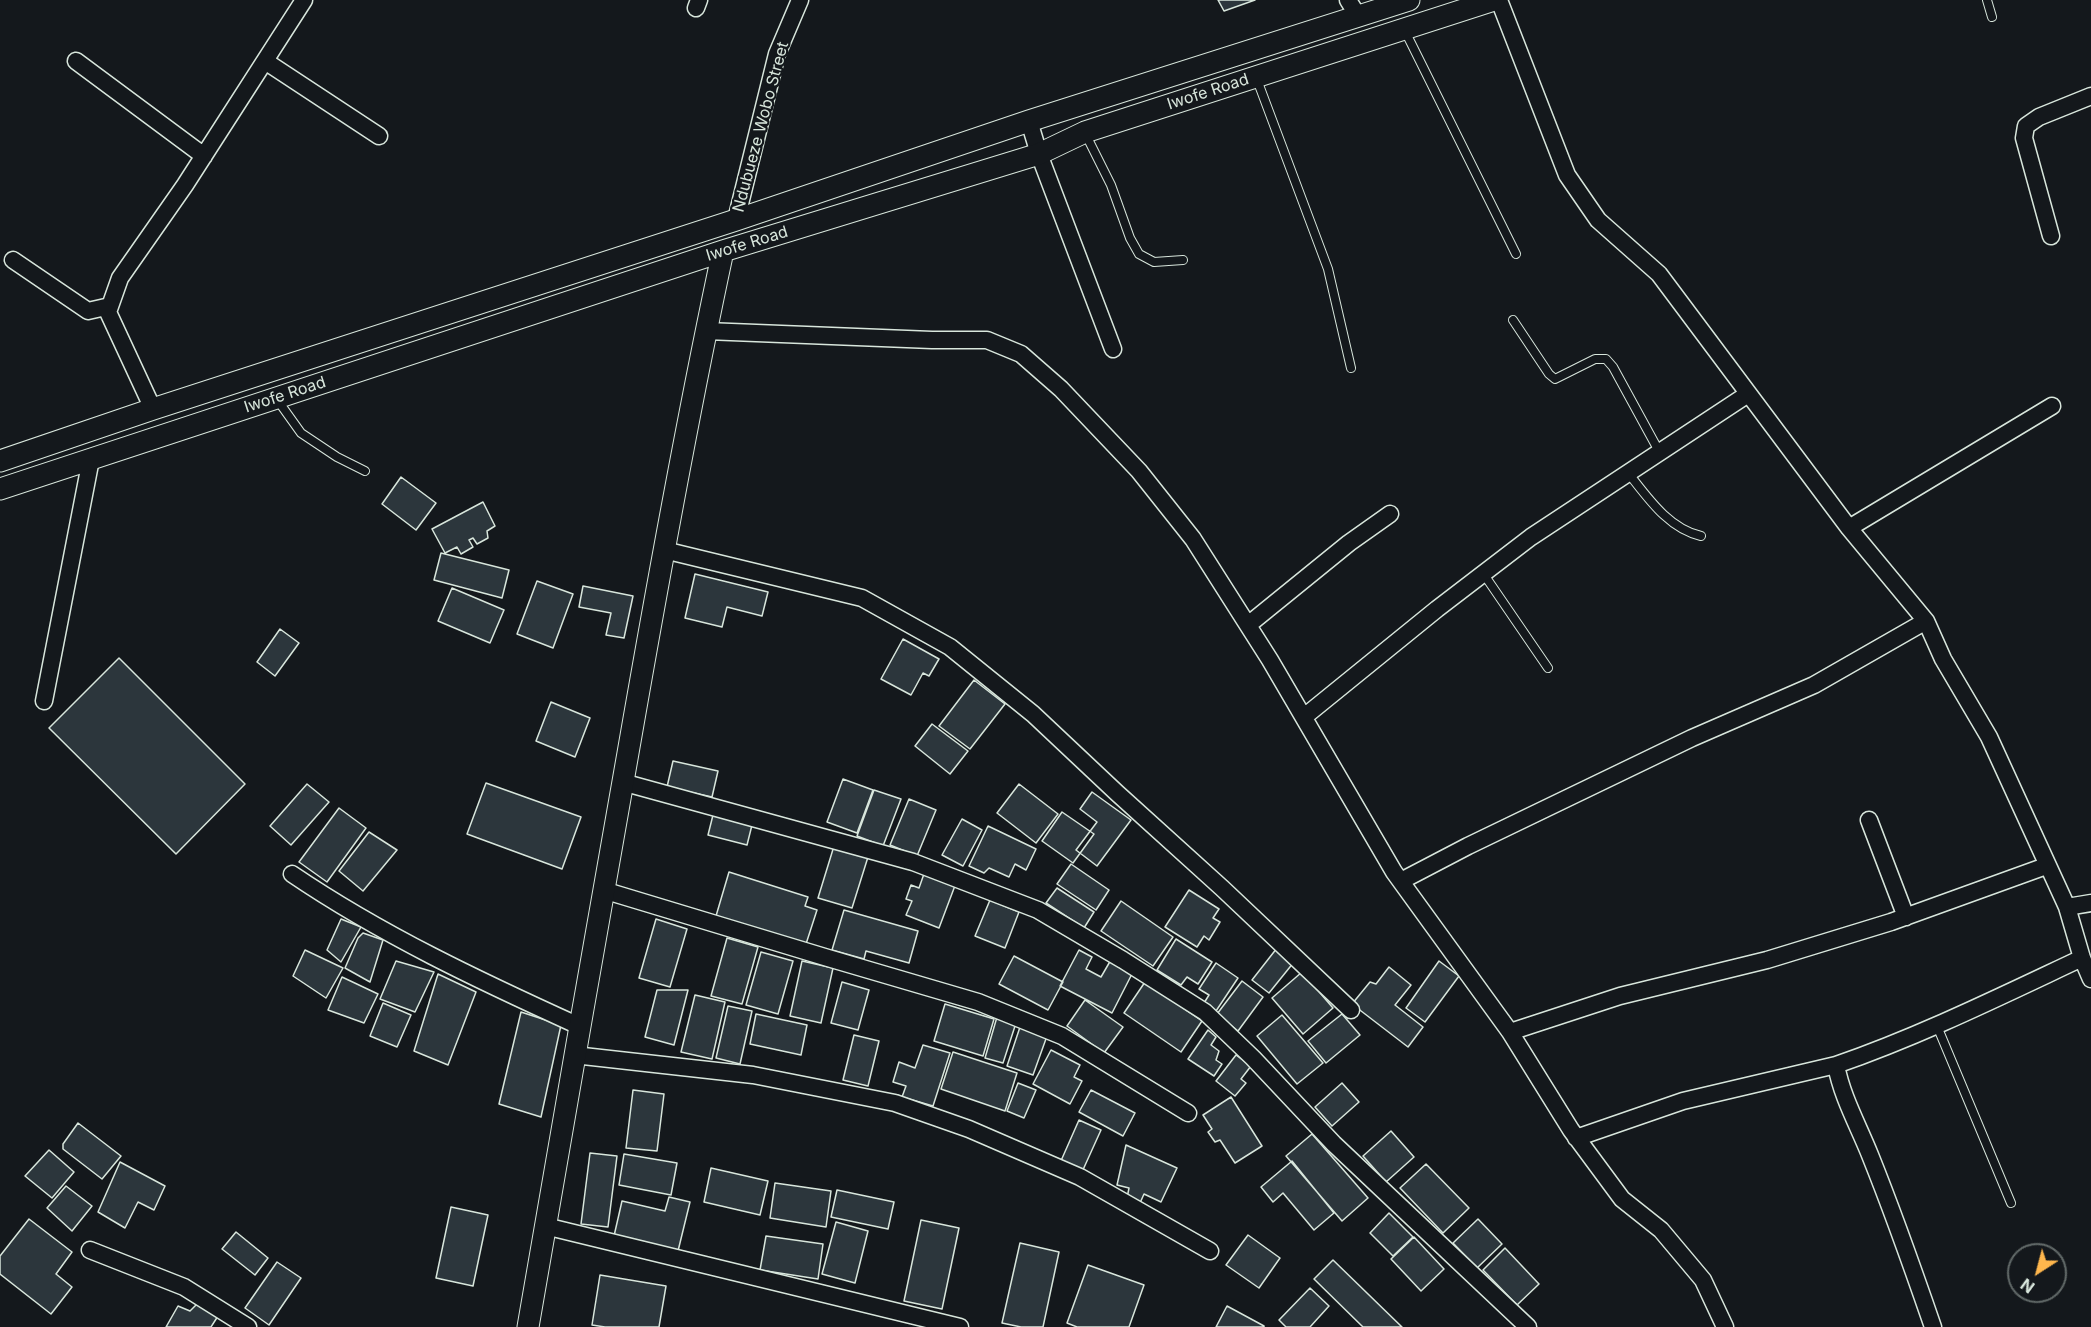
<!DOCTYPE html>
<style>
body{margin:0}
#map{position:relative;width:2091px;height:1327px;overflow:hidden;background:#14181c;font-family:Inter,sans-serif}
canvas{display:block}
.north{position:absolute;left:2007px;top:1243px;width:60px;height:60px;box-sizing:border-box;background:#14181c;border:2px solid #626a69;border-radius:50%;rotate:216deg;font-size:16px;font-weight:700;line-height:24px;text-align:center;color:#d8e6dc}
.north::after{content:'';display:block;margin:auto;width:21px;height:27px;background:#ffb74d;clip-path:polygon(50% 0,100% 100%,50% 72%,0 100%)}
</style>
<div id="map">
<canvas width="2091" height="1327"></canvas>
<div class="north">N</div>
</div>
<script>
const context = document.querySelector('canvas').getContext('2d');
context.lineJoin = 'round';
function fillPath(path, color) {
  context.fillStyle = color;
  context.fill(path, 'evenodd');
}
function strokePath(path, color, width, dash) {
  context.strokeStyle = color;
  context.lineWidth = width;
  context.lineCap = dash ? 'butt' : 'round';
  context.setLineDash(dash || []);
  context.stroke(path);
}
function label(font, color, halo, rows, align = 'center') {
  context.font = font + ' Inter,sans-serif';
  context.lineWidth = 4.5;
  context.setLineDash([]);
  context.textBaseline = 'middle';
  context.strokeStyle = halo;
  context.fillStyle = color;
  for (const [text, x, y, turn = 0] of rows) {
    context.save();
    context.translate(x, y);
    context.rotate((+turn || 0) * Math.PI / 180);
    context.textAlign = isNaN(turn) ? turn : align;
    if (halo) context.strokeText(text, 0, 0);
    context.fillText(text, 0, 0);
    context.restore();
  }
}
const building = new Path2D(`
 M1218 0H1255L1224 11Z
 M401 477 436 503 416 530 382 504Z
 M483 502 495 526 487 531 488 538 477 544 473 538 469 540 473 547 461 554 457 547 445 553 432 529Z
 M441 553 509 570 502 598 434 580Z
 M695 574 768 592 762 616 727 607 722 627 685 618Z
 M537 581 573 594 553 648 517 634Z
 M583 586 633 596 624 638 606 635 611 613 579 607Z
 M452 588 504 610 490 643 438 621Z
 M280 629 299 643 275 676 257 662Z
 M903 639 939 659 929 676 923 673 911 695 881 679Z
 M119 658 245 784 176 854 49 728Z
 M974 680 1005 704 970 749 939 726Z
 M551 702 590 718 575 757 536 741Z
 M932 724 968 751 950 774 915 746Z
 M673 761 718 771 712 797 667 787Z
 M843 779 873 790 857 833 827 822Z
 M486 783 581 817 562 869 467 834Z
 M307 784 329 802 291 845 270 826Z
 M1019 784 1058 814 1036 843 997 813Z
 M874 790 901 799 883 846 857 836Z
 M1092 792 1131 820 1097 866 1076 850 1097 822 1080 809Z
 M909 799 936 810 917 856 890 845Z
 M339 808 366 828 327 882 299 862Z
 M1062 812 1094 834 1073 863 1042 841Z
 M713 815 752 825 747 845 708 835Z
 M962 819 982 830 963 866 942 855Z
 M988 826 1036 849 1026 870 1015 864 1009 877 989 868 984 873 969 866Z
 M369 832 397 850 363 891 339 871Z
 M834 846 868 857 852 908 818 898Z
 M1071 864 1109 890 1096 910 1057 884Z
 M925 871 956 883 939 928 906 915 912 901 906 899 911 885 919 888Z
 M729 872 808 897 805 906 817 910 806 944 716 916Z
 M1057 888 1094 912 1084 928 1046 903Z
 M1189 890 1219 909 1213 918 1220 922 1209 940 1204 936 1197 947 1165 927Z
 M990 900 1019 912 1005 948 975 936Z
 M1121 901 1173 937 1153 966 1101 931Z
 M844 910 918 931 909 963 866 951 864 959 832 950Z
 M341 919 361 927 341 962 327 950Z
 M656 919 687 929 670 987 639 978Z
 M363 933 383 940 370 982 345 968 358 938Z
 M727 938 758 947 742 1004 711 996Z
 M1176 939 1212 962 1198 984 1187 977 1181 985 1157 970Z
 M1277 948 1294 962 1269 993 1252 980Z
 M305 950 343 968 326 998 293 976Z
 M1079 950 1092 957 1086 969 1101 977 1112 958 1134 970 1112 1013 1060 986Z
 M761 952 793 961 778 1014 746 1005Z
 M1014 956 1063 982 1048 1010 999 984Z
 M396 961 434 972 415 1012 380 999Z
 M802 961 833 968 821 1023 790 1016Z
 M1439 961 1459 976 1425 1022 1406 1008Z
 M1216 963 1238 978 1216 1011 1204 1003 1209 995 1199 989Z
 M1389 967 1411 985 1395 1005 1423 1027 1408 1047 1352 1004 1370 982 1376 984Z
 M1302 972 1333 1008 1303 1034 1272 998Z
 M438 974 476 992 448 1065 414 1051Z
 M342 977 378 994 364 1023 328 1010Z
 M1242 981 1263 997 1238 1031 1217 1014Z
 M842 982 869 990 858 1030 831 1023Z
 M1145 982 1202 1021 1181 1052 1124 1013Z
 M657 990H688L674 1045 645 1037Z
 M695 995 725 1002 712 1059 681 1052Z
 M1085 1000 1123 1027 1104 1053 1067 1026Z
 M383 1003 411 1015 397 1047 370 1036Z
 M945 1004 994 1019 983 1056 934 1041Z
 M728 1006 752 1011 740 1064 716 1058Z
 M521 1012 561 1025 541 1117 499 1104Z
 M756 1014 807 1025 801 1055 750 1044Z
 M1342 1014 1360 1035 1326 1063 1308 1041Z
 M1282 1015 1323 1063 1297 1084 1257 1036Z
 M997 1017 1016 1023 1003 1063 985 1058Z
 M1020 1027 1047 1036 1033 1075 1007 1066Z
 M1208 1030 1216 1037 1211 1045 1219 1051 1216 1060 1222 1064 1214 1076 1188 1059Z
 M854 1035 879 1041 868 1086 843 1080Z
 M923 1045 950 1053 933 1106 902 1097 906 1086 893 1082 899 1062 915 1068Z
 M1051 1050 1080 1065 1074 1077 1082 1081 1070 1104 1033 1084Z
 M953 1052 1017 1073 1005 1111 941 1089Z
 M1236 1055 1251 1066 1241 1079 1246 1083 1235 1096 1216 1081Z
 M1018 1083 1036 1090 1024 1118 1007 1111Z
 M1342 1083 1359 1102 1332 1126 1315 1107Z
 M633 1090 664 1094 657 1151 626 1148Z
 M1091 1090 1135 1113 1123 1136 1079 1112Z
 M1231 1097 1262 1146 1235 1163 1220 1140 1215 1142 1208 1132 1212 1129 1203 1115Z
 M1079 1120 1101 1130 1082 1172 1060 1163Z
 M78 1123 121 1156 102 1179 63 1149V1144Z
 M1391 1131 1414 1157 1386 1182 1363 1156Z
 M1312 1134 1368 1198 1342 1221 1286 1156Z
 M1126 1145 1177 1168 1161 1202 1144 1194 1140 1203 1127 1198 1129 1188 1117 1185Z
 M49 1150 74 1172 52 1198 25 1176Z
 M590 1153 617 1156 608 1227 581 1224Z
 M624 1154 677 1163 671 1195 619 1185Z
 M1292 1161 1334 1213 1314 1230 1283 1193 1273 1202 1261 1187Z
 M120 1162 165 1186 154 1210 138 1202 125 1228 98 1212Z
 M1426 1164 1469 1208 1443 1233 1400 1188Z
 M711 1168 768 1181 760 1215 704 1202Z
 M775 1183 831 1191 826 1227 770 1218Z
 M66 1186 92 1206 72 1231 47 1208Z
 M837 1190 894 1202 888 1229 831 1217Z
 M669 1197 690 1202 678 1251 614 1236 622 1201 665 1211Z
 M451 1207 488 1215 473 1286 436 1278Z
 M1389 1213 1413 1237 1393 1256 1370 1233Z
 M29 1219 72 1252 56 1274 72 1287 51 1314 0 1274V1256Z
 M1478 1219 1502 1244 1477 1268 1453 1243Z
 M921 1220 959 1228 942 1309 904 1301Z
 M836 1222 868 1231 855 1283 822 1274Z
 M236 1232 268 1258 255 1275 222 1249Z
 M1248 1235 1280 1258 1259 1288 1226 1265Z
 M766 1236 823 1244 818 1279 760 1270Z
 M1414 1237 1444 1269 1421 1291 1391 1259Z
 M1020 1243 1059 1252 1043 1327H1021L1002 1323Z
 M1505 1248 1539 1284 1517 1305 1483 1270Z
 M1333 1260 1402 1327H1363L1314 1279Z
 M277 1262 301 1278 269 1325 245 1308Z
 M1088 1265 1144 1285 1129 1327H1077L1067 1323Z
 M600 1275 666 1286 659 1327H605L592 1325Z
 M1310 1288 1329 1306 1310 1327H1286L1279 1320Z
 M197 1304 218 1316 211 1327H166L178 1306 190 1311Z
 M1227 1306 1264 1326V1327H1216Z`);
fillPath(building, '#2c363c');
strokePath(building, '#d8e6dc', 1.5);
const service = new Path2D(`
 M1987 0 1992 17
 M1404 29 1516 254
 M1256 77 1328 269 1351 368
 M1085 133 1111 185 1130 238 1139 254 1154 262 1183 260
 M1513 320 1549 374 1555 379 1595 359H1606L1613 367 1660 453
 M276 398 301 433 337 457 365 471
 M1629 474C1648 498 1669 529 1701 536
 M1483 573 1548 668
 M1937 1026 2011 1203`);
const minor = new Path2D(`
 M1348 0 1358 16
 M1499 0 1567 175 1598 220 1659 274 1849 528 1926 621 1943 659 1989 737 2067 907 2082 958 2091 979
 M696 8 699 0
 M76 61 204 156
 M265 61 379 136
 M1029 121 1039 154 1113 349
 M736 220 777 54 800 0
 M2051 236 2024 138 2026 126 2039 117 2091 96
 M13 260 88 311 110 306
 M706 331 932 340H987L1021 354 1061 389 1139 471 1193 539 1270 660 1394 872 1510 1032 1571 1130 1622 1199 1661 1230 1703 1280 1725 1327
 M153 409 108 312 120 278 185 185 304 0
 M1849 528 2052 406
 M664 550 862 598 950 647 1033 714 1117 793 1222 888 1351 1010
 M1248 625 1349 543 1390 514
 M44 701 91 459
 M1304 717 1437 609 1531 537 1748 394
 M622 782 913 862 1038 910 1123 960 1205 1012 1253 1058 1334 1144 1528 1327
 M1869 820 1906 917
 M292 874C382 935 480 981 579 1026
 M1401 881 1468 846 1692 738 1814 685 1926 621
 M603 890 828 958 978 1002 1062 1036 1188 1113
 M2067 907 2091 903
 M1510 1032 1620 996 1767 960 1891 922 2046 866
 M574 1055 753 1075 895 1103 969 1129 1080 1177 1210 1251
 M1836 1065C1842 1097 1858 1125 1870 1155 1893 1212 1913 1269 1933 1327
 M1576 1138 1683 1101 1836 1065C1920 1036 2001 996 2082 958
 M545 1226 960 1327
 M90 1250 184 1287 248 1327`);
const tertiary = new Path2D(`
 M0 461 153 409 736 220 1029 121 1409 0
 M0 489 723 251 1039 154 1085 132 1494 0
 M528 1327C561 1136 594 944 628 753 657 586 687 418 723 251`);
strokePath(service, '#d8e6dc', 10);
strokePath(minor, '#d8e6dc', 19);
strokePath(tertiary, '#d8e6dc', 23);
strokePath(service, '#14181c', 8);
strokePath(minor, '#14181c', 16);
strokePath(tertiary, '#14181c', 21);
label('16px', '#d8e6dc', '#14181c', [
 ["Iwofe Road",1208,92,-18],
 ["Ndubueze Wobo Street",761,127,-75],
 ["Iwofe Road",747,244,-17],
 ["Iwofe Road",285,395,-18]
]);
</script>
